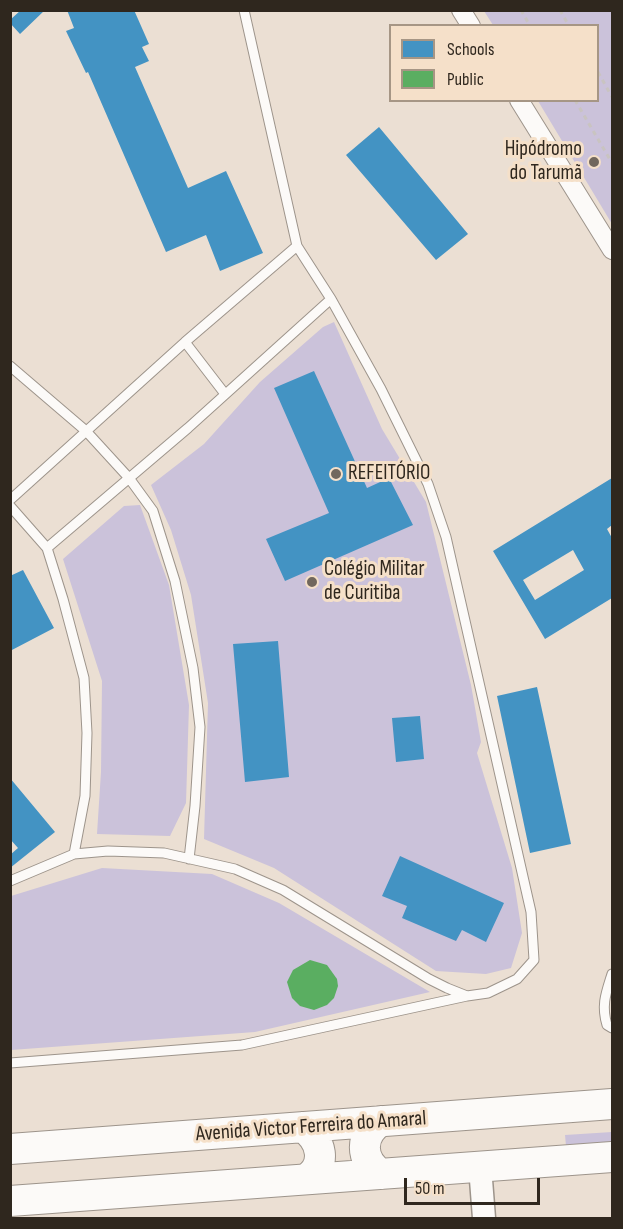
<!DOCTYPE html>
<meta charset="utf-8">
<style>
body{margin:0}
#map{position:relative;width:623px;height:1229px;overflow:hidden;background:#ebdfd3;font-family:"Sofia Sans Condensed",sans-serif}
canvas{display:block}
.frame{position:absolute;inset:0;border:12px solid #2f271e;pointer-events:none}
.legend{position:absolute;left:389px;top:24px;width:210px;height:78px;box-sizing:border-box;background:#f5e0c9;border:2px solid #a69685;margin:0;padding:8px 10px;list-style:none;font-size:18px;color:#2f271e}
.legend li{display:flex;align-items:center;gap:12px;height:30px}
.legend b{width:30px;border:2px solid #a69685}
.scale{position:absolute;left:404px;top:1178px;width:136px;height:27px;box-sizing:border-box;border:3px solid #2f271e;border-top:0;padding-left:8px;font-size:18px;line-height:21px;white-space:nowrap;color:#2f271e;-webkit-text-stroke:4px #f5e0c9;paint-order:stroke}
</style>
<div id="map">
<canvas width="623" height="1229"></canvas>
<div class="frame"></div>
<ul class="legend">
<li><b style="height:16px;background:#4393c3"></b>Schools</li>
<li><b style="height:16px;background:#5aae61"></b>Public</li>
</ul>
<div class="scale">50 m</div>
</div>
<script>
const context = document.querySelector('canvas').getContext('2d');
context.lineJoin = 'round';
function fillPath(path, color) {
  context.fillStyle = color;
  context.fill(path, 'evenodd');
}
function strokePath(path, color, width, dash) {
  context.strokeStyle = color;
  context.lineWidth = width;
  context.lineCap = dash ? 'butt' : 'round';
  context.setLineDash(dash || []);
  context.stroke(path);
}
function label(font, color, halo, rows, align = 'center') {
  context.font = font + ' "Sofia Sans Condensed",sans-serif';
  context.lineWidth = 6;
  context.setLineDash([]);
  context.textBaseline = 'middle';
  context.strokeStyle = halo;
  context.fillStyle = color;
  for (const [text, x, y, turn = 0] of rows) {
    context.save();
    context.translate(x, y);
    context.rotate((+turn || 0) * Math.PI / 180);
    context.textAlign = isNaN(turn) ? turn : align;
    if (halo) context.strokeText(text, 0, 0);
    context.fillText(text, 0, 0);
    context.restore();
  }
}
fillPath(new Path2D(`
 M484 11H612V224L538 101 598 100V26L493 25Z
 M334 322 382 429 426 502 471 685 481 742 477 753 512 868 522 933 511 968 486 974 436 971 274 868 204 839 208 703 191 595 171 530 151 485 204 444 260 382 323 327Z
 M140 505 169 585 189 705 186 803 170 836 97 834 101 772 102 681 63 559 124 506Z
 M102 868 212 874 279 903 430 992 255 1032 11 1050V896Z
 M612 1132V1143L566 1146 565 1135Z`), '#cbc2da');
fillPath(new Path2D(`
 M21 10H45L20 34 10 23V20Z
 M67 10H134L149 44 142 47 149 61 135 67 188 188 226 171 263 253 220 271 206 235 166 252 88 72 86 73 66 31 74 28Z
 M379 127 468 234 436 260 346 155Z
 M314 371 367 488 389 478 413 525 285 581 266 539 329 513 274 388Z
 M612 478V525L607 529 612 538V598L545 639 493 551ZM573 550 584 570 535 600 523 580Z
 M23 570 54 628 10 651V576Z
 M278 641 289 777 245 782 233 644Z
 M537 687 571 844 530 853 497 696Z
 M420 716 424 759 396 762 392 718Z
 M10 778 55 832 10 868V855L18 848 10 839Z
 M400 856 504 903 486 942 462 930 456 941 402 918 407 906 382 896Z`), '#4393c3');
fillPath(new Path2D(`
 M310 960 327 965 337 979 338 986 334 998 327 1005 314 1010 300 1006 292 998 287 982 293 970Z`), '#5aae61');
const service = new Path2D(`
 M185 342 225 394
 M10 366 86 431 129 478 153 511 175 581 193 668 200 727 195 806 189 859
 M10 500 185 342 297 246
 M10 506 47 548 63 599 84 678 87 733 85 796 74 854
 M47 548 188 428 331 299
 M10 881 74 854 108 851 164 853 235 869 283 890 429 979 447 988 467 996 488 993 517 979 534 960 531 912 446 537 428 484 381 389 331 299 297 246 244 10
 M612 974C606 993 601 1005 607 1025L612 1028
 M10 1063 242 1045 467 996`);
const minor = new Path2D(`
 M461 10 471 26
 M519 100 612 250`);
const tertiary = new Path2D(`
 M480 1167 484 1218`);
const trunk = new Path2D(`
 M302 1127C322 1139 328 1166 306 1179
 M10 1149 612 1104
 M381 1174C359 1160 360 1134 381 1121
 M10 1201 612 1157`);
strokePath(service, '#9d948b', 11);
strokePath(minor, '#9d948b', 20);
strokePath(tertiary, '#9d948b', 25);
strokePath(trunk, '#9d948b', 32);
strokePath(new Path2D(`
 M521 10 530 26
 M560 10 569 26
 M598 72 612 97
 M575 100 612 163`), '#c9c4c1', 3, [4.5, 4.5]);
strokePath(service, '#fcfaf8', 9);
strokePath(minor, '#fcfaf8', 18);
strokePath(tertiary, '#fcfaf8', 22);
strokePath(trunk, '#fcfaf8', 30);
for (const [x, y, r, color] of [
 [594,162,6,"#71675d"],
 [336,474,6,"#71675d"],
 [312,582,6,"#71675d"]
]) {
  const dot = new Path2D();
  dot.arc(x, y, r, 0, 2 * Math.PI);
  context.fillStyle = color;
  context.fill(dot);
  strokePath(dot, '#f5e0c9', 2);
}
label('21px', '#2f271e', '#f5e0c9', [
 ["Hipódromo",582,150,"right"],
 ["do Tarumã",582,174,"right"],
 ["REFEITÓRIO",348,474],
 ["Colégio Militar",324,570],
 ["de Curitiba",324,594]
], 'left');
label('21px', '#2f271e', '#f5e0c9', [
 ["Avenida Victor Ferreira do Amaral",311,1127,-4]
]);
</script>
